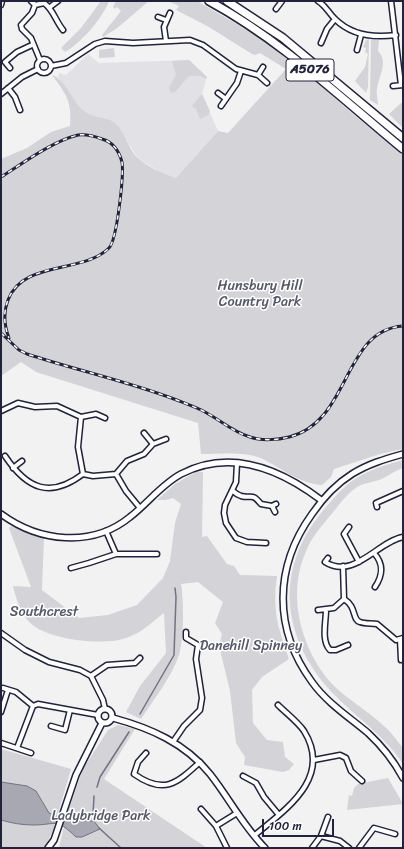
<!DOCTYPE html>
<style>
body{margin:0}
#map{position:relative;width:404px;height:849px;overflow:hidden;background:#f2f2f3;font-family:Sriracha,sans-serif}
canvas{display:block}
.frame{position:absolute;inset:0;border:2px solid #22223b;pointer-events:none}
.scale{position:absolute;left:262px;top:819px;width:72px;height:18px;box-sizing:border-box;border:2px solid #22223b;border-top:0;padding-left:5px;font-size:12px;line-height:14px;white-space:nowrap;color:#22223b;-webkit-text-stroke:3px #fff;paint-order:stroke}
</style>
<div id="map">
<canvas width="404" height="849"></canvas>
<div class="frame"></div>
<div class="scale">100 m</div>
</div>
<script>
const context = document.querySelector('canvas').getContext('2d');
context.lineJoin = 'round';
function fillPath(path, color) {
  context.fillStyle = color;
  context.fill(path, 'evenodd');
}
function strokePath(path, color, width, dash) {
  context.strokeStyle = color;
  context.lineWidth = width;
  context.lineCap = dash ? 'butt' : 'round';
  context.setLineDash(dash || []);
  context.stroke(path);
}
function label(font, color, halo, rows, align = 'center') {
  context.font = font + ' Sriracha,sans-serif';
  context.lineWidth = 3;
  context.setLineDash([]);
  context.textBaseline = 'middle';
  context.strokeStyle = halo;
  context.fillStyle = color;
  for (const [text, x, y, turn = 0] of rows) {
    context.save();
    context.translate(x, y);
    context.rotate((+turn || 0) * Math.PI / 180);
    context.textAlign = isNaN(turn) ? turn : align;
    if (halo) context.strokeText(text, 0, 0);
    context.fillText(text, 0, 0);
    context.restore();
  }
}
fillPath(new Path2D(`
 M88 54 99 63 189 60 207 77 202 94 218 131 176 178 162 173 142 161 135 154 127 141 107 119 93 117 83 111 74 100 58 77 59 73 66 75Z`), '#e2e2e6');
fillPath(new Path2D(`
 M101 1H109C103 18 80 44 65 52L61 48 81 28Z
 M116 1H149L116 29 103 37 102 35 121 11 117 7 115 9 113 7Z
 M168 1H197L254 34 298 65 354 115 403 155V449L380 454 334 469 331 477 322 485C301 484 282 469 263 459 246 451 220 454 201 454L198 423 36 372 21 362 1 376V159L27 148 51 132 70 126C72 101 66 94 52 75 66 80 72 101 84 111 94 119 106 116 115 123 124 131 127 144 134 154 144 166 162 173 176 178L218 131 228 133 286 69 260 53 255 55 252 54 209 27 176 10 179 6Z
 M369 39 368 87 366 93 355 81 365 67 368 54 365 52 366 48 363 47 366 40Z
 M371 39 379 40 378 51C389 61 378 78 377 89 376 94 378 100 378 105L370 100Z
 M114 48 115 57 99 58V50Z
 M189 60 207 77 206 79 200 76H189L175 92 171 93 169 88 176 75 172 61Z
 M202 94 210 111 208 115 200 119 196 109 192 106Z
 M401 103 403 104V128L389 114Z
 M403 460V468C394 471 387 477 379 480 370 483 361 483 353 490 344 497 337 508 329 517 321 527 312 537 307 549 287 591 299 642 326 677 345 701 376 713 396 739 398 742 402 746 403 749 404 753 403 760 403 764 379 727 338 707 314 670 277 615 283 555 327 506 337 494 347 483 360 476 374 468 389 464 403 460Z
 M196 472H203L202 537 207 536 227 564 234 566 240 575 277 576C272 611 278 627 289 659L262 677 252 690 253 723 267 740 283 742 285 757 294 764 289 770 283 772 244 765 245 757 236 743 230 691 221 654 220 642 222 634 215 623 223 602 198 582 181 584C184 600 184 640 179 655 171 678 154 699 141 719L126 712 140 686 166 653 164 613C150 623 144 632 126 638 104 646 53 640 34 626 22 618 16 599 13 586L31 587 9 528 11 526 35 536 44 537 42 590 79 618 108 615 137 605 163 578 170 561 175 523 181 504 173 498 166 500H157L175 484Z
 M118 725 135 729 104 779 207 848H59L66 817 83 769 108 730Z
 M1 749 71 769 53 830 49 839 43 848H1Z
 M388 778 403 804 347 810 349 795 352 796 354 788 358 784Z`), '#d3d3d8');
const water = new Path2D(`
 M1 782 27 786 36 791 49 813 65 820 94 821 100 829 82 837H76C55 817 57 825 33 825 22 825 11 823 1 820Z`);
fillPath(water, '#a8a8b2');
strokePath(water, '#727282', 1);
strokePath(new Path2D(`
 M140 714 174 655 176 597 175 588
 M97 787 100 777 129 732
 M93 815 94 796
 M99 828 121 848`), '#727282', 1.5);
const minor = new Path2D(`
 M31 1 35 5 32 13 21 25 22 29 31 38 40 60
 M318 1C326 6 328 12 335 19 351 35 374 38 396 35
 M391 1 401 85
 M1 5 2 1
 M35 5 44 3C53 9 55 20 63 30
 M50 7 58 1
 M276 9 282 1
 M158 17 166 20
 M166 41 164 27 170 13
 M321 43 327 29 335 19
 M357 50 361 35
 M37 66a7 7 0 1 1 14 0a7 7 0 1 1-14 0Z
 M51 66 66 63 95 44 105 41 133 43 190 40 203 45 236 69 258 75 267 83
 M10 68 5 62 17 52 32 45
 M258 75 263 67
 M393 86 403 85
 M8 88 15 97 20 110
 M218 93 226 99
 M1 94 22 77 38 69
 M221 106 237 83 241 71
 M1 411 18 403 35 407 57 406 81 417 96 414 105 418
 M81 417 78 447 83 474 93 476 116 474
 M144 433 153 444
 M5 456C27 489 50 499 83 474
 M237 463 236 482 225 505 224 513 226 523 236 538 247 542 266 543
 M13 468 22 461
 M116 474 127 461 144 454 153 444 166 439
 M116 474 126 491 140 508
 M233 491C235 493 238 495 241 496 252 499 251 492 261 504L272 506 276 504
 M272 506 275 512
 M377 507 376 503 403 491
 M349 527 344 534 359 562
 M106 531 116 554
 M374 553C384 564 383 575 375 587
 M328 558 325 562C354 580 377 542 403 537
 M71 568 89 563 116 554H157
 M344 599C357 607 352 620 360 622 365 624 372 623 377 624L396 640 403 638
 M318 610 334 608 344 599 343 566
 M326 610C326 622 321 641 330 650H336L348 645
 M1 633 25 650 49 662 80 670 91 676 103 700 105 709
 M400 639 401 660
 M91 676 107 665 135 663 140 658
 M3 688 16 692 33 706 38 704 98 715
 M1 712 8 690
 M51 726 65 730 70 710
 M173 742 184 726 200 710 202 698 196 659 198 645 186 638V632
 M1 743 31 753
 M17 748 33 706
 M146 753 138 762 134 774C164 795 176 784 200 762
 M314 760 340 755 346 758 351 771 362 781
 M243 776 256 783 264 797 279 815
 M201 809 216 826 227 848
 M216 826 237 813
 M255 835C286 809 333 778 304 731 298 722 286 713 278 705
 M321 836 340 841 349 848
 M312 848 321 836 328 817
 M359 848 374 828 395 834`);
const tertiary = new Path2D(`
 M403 454C385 459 368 464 352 474 336 484 323 498 312 514 274 567 273 629 312 682 327 703 349 717 368 733 382 746 394 761 403 778
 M1 514C39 542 92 548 130 517 147 504 162 484 181 474 231 448 280 469 321 500
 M98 716a7 7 0 1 1 14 0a7 7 0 1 1-14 0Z
 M113 718C150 728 185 743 210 774 229 798 243 826 265 848
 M48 848 54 840 76 775 102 723`);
const trunk = new Path2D(`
 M209 1C281 40 340 97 403 149
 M227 1 283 38 403 138`);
strokePath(minor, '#22223b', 7);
strokePath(tertiary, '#22223b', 8);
strokePath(trunk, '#22223b', 10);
strokePath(minor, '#fff', 4);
strokePath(tertiary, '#fff', 5);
strokePath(trunk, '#fff', 7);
const rail = new Path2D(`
 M1 177C23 163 53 141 78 135 86 134 94 136 102 139 113 142 119 151 122 162 124 175 117 240 109 248 83 274 23 260 8 300 3 313 4 325 9 338
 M1 333 19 350 27 354C76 370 126 381 174 399 184 403 196 407 205 412 220 420 233 432 250 437 261 441 278 440 289 437 351 422 342 330 403 326`);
strokePath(rail, '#22223b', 3);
strokePath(rail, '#fff', 1.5, [4.5]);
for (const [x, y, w] of [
 [310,70,48]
]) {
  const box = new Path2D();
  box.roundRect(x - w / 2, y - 11, w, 22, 3);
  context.fillStyle = '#fff';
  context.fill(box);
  strokePath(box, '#22223b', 1);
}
label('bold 13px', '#22223b', null, [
 ["A5076",310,70]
]);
label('14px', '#57576a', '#fff', [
 ["Hunsbury Hill",260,286],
 ["Country Park",260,302],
 ["Southcrest",44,612],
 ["Danehill Spinney",251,646],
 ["Ladybridge Park",101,816]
]);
</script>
